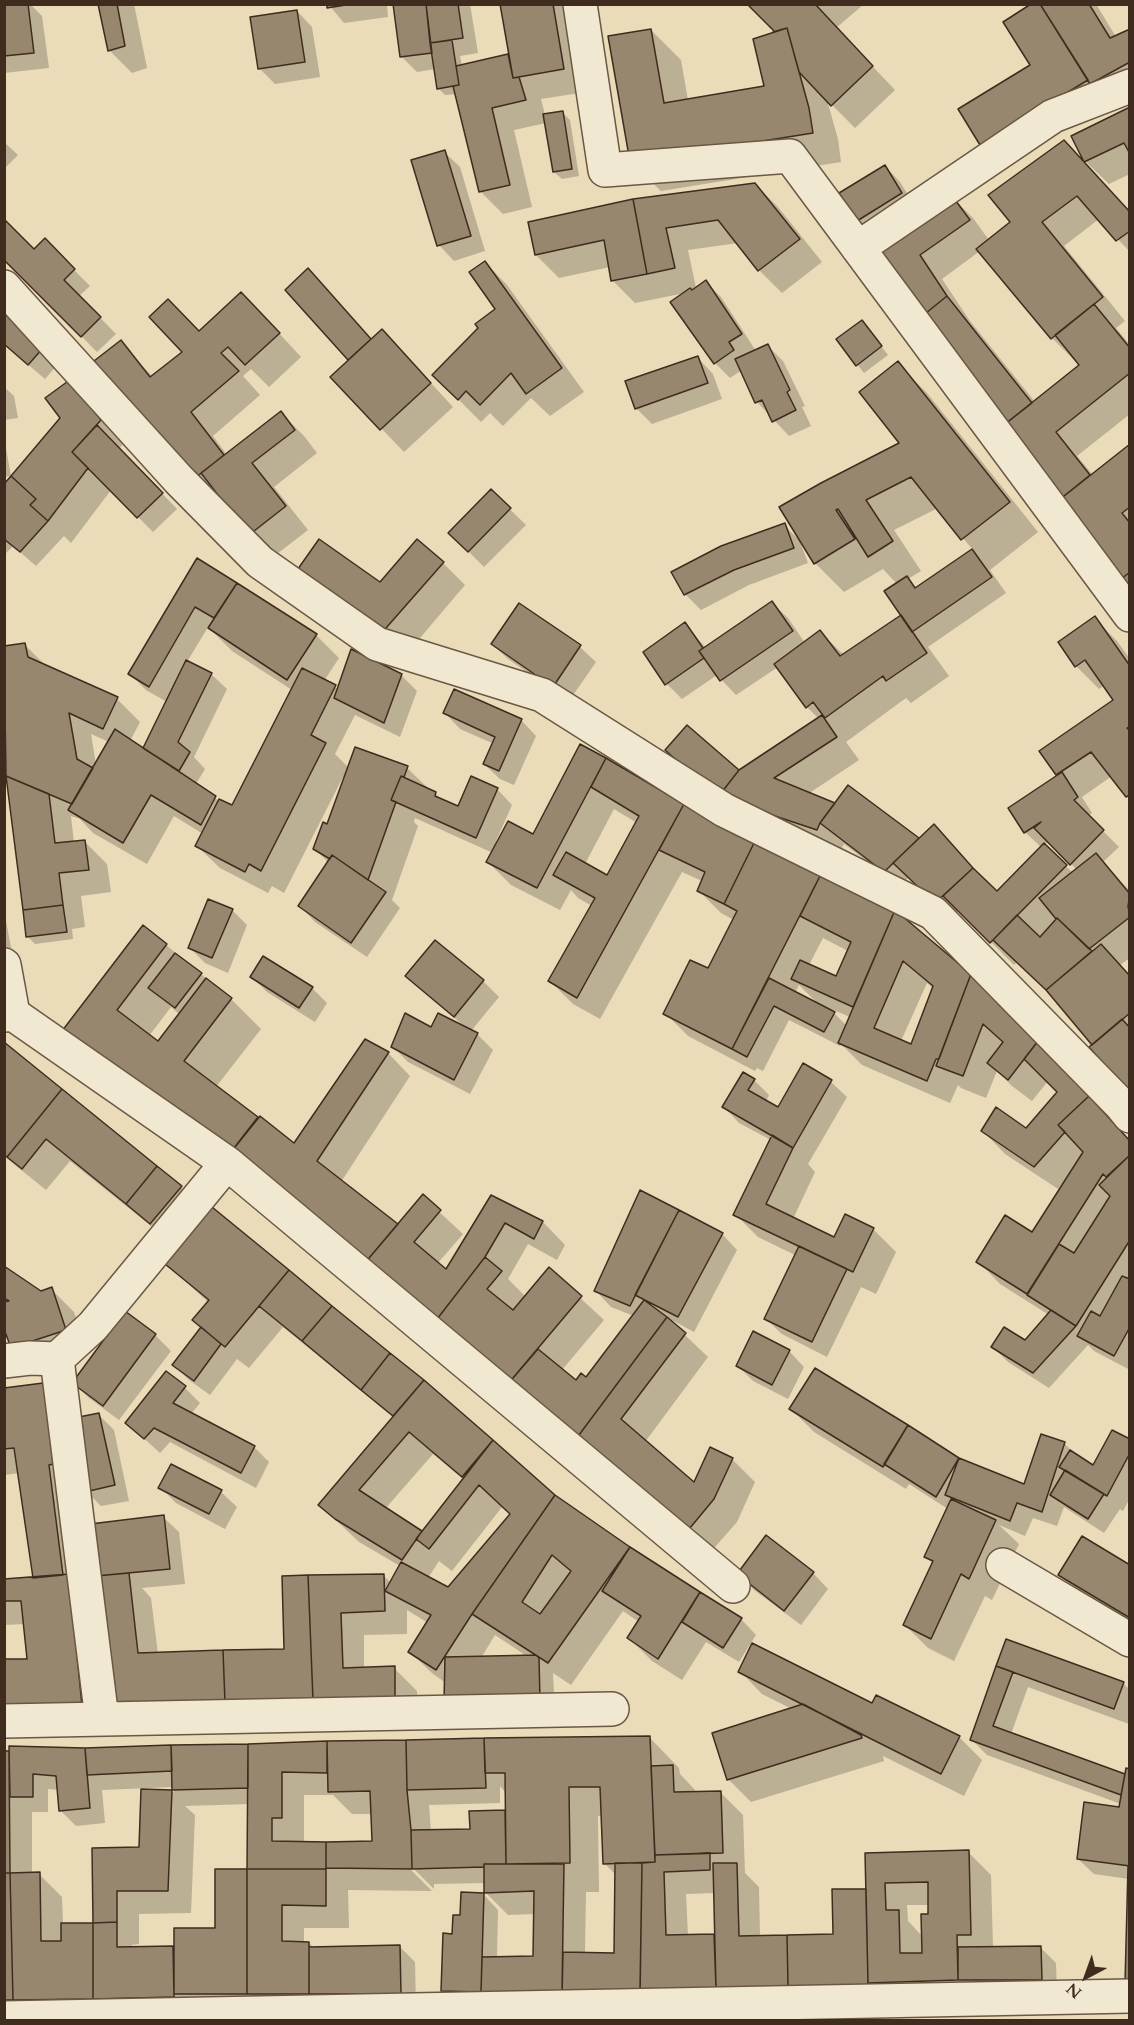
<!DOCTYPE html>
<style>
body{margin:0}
#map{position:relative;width:1134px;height:2025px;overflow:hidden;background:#eadbb9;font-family:Cardo,serif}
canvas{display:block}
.frame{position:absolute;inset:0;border:6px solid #3f2c1e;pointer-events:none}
.north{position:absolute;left:1056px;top:1947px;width:60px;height:60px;-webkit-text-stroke:4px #f1e8d2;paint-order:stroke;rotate:221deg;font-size:16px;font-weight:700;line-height:24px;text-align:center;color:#3f2c1e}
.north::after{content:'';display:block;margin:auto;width:21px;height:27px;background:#3f2c1e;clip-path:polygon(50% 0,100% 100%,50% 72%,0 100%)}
</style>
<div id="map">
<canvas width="1134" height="2025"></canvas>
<div class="frame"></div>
<div class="north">N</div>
</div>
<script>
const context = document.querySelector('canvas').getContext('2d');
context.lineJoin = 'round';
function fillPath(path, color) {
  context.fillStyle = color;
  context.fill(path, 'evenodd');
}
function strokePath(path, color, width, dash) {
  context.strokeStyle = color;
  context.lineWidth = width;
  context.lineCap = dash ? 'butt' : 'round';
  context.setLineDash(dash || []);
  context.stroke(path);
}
fillPath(new Path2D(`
 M4 4H30L42 16 49 68 4 73Z
 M99 4H134L147 68 132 73 109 50Z
 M328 4H387L388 17 344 23Z
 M395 4H470L478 53 460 56 462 66 510 55 502 4H571L586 92 541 99 545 115 562 112 570 120 579 176 562 179 554 172 546 123 514 130 532 207 503 214 480 191 457 94 445 95 438 88 435 69 417 72 401 56Z
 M749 4H864L836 28 895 90 855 128 827 100 838 139 841 162 661 191 631 162 651 30 681 60 688 100 766 88 777 32Z
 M1034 4H1096L1116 37 1130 31V97L1111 102 1004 167 981 144 1032 66Z
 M297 11 312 27 320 77 275 84 260 69Z
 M1130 108V174L1109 184 1087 163 1073 136Z
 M4 142 18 155 4 169Z
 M444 152 460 167 485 251 454 261 439 245Z
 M1083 163 1130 212V252L1099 219 1064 246 1125 321 1116 328 1130 345V414L1077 456 1093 475 1130 446V606L862 258 950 195 973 218 989 240ZM980 251 1052 338 1075 361 1077 359 1082 365 1035 402 970 321 942 279Z
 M885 166 900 182 917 209 874 235 858 220Z
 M755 184 778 207 822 262 782 293 759 270 738 243 688 250 696 288 706 282 721 297 756 351 768 346 783 361 805 406 802 407 811 426 789 436 757 402 742 370 730 378 715 363 685 293 635 303 612 280 610 267 559 278 536 255Z
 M45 241 90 286 79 296 116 334 97 352 4 258 34 251Z
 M485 262 507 285 584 392 550 416 531 398 503 426 490 413 481 422 434 375 497 310Z
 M323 286 372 340 404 354 453 407 404 452 332 377 350 360 287 290Z
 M4 302 58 364 45 379 4 344Z
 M264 317 301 357 269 387 251 369 243 376 260 395 213 436 227 455 281 413 304 436 317 453 274 487 308 530 273 557 222 497 214 504 120 342 153 377 184 352 199 333Z
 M862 322 888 355 864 373 838 340Z
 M698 358 713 374 722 399 652 424 636 408Z
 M897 363 927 393 1038 532 990 570 1006 593 928 647 949 676 911 703 906 698 846 742 859 760 808 794 835 805 849 787 919 840 949 842 997 893 1042 848 1025 832 1059 776 1041 751 1115 700 1105 685 1099 689 1076 666 1094 618 1117 641 1130 659V798L1112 776 1082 797 1092 813 1088 816 1119 847 1103 862 1130 891V958L1120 965 1130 976V1091L1050 993 1017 962 1014 965 959 910 952 917 909 877 900 886 844 844 840 852 742 820 739 772 819 719 807 707 778 667 736 695 717 675 682 699 667 684 685 624 706 648 772 603 788 618 805 643 820 632 844 655 906 622 897 584 883 569 844 592 815 563 802 541 800 542 808 563 749 585 701 610 685 594 673 573 784 525 800 541 902 443ZM938 508 973 550 917 588 908 579 921 571 894 530ZM1049 841 1077 870 1073 873 1044 845Z
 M4 387 14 396 18 418 4 420Z
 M94 404 123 444 119 449 177 509 153 532 111 490 71 543 64 536 36 566 13 546 4 555V486Z
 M4 437 11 476 4 477Z
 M491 491 526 525 484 567 450 533Z
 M198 560 316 635 339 658 324 681 339 690 352 651 402 676 417 691 400 737 355 715 335 754 349 768H407L430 790 445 802 458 808 497 789 512 805 496 841 498 842 534 836 580 746 683 806 895 911 1116 1112 1111 1120 1130 1141V1370L1094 1351 1088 1345 1049 1388 1008 1362 993 1347 1025 1342 1049 1315 1000 1284 978 1261 1033 1234 1065 1180 1058 1189 1005 1154 983 1131 1027 1130 1059 1092 1048 1081 1032 1101 1012 1086 997 1071 986 1098 961 1088 958 1085 950 1103 862 1065 841 1044 840 1046 789 1020 763 1071 757 1068 755 1071 688 1036 665 1013 708 970 734 920 721 913 698 890 702 881 682 872 600 1019 573 1004 550 981 592 906 578 898 571 890 560 910 511 885 488 862 493 853 415 818 414 822 418 826 392 900 400 908 367 957 315 922 300 906 329 863 315 849 328 826 345 778 343 777 284 893 272 886 268 893 220 868 197 846 203 834 174 816 147 864 93 833 80 819 71 816 74 843 84 841 107 864 111 892 81 896 85 927 72 929 73 939 35 944 28 937 4 762V648L24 644 47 667 117 699 140 722 130 741 144 750 167 702 146 690 130 674ZM208 627 232 651 292 690 232 807 219 801 196 784 205 769 194 757 227 689 211 674 187 662ZM91 734 109 742 96 765ZM614 809 637 823 607 877 585 864ZM823 938 848 951 837 978 809 965ZM927 983 934 989 912 1046 901 1041ZM799 985 818 1004 795 993ZM829 1008 850 1017 847 1026Z
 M443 563 465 585 403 658 318 599 380 584Z
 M519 605 580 647 596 662 569 701 508 659 492 644Z
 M445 713 521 720 536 736 514 785 500 779 484 764 494 744 460 729Z
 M4 910 21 1001 4 1005Z
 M232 910 247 925 228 973 205 963 190 948Z
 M435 942 483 981 499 997 471 1031 477 1034 493 1050 470 1094 408 1062 393 1047 432 1029 465 1027 407 976Z
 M166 945 231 999 261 1029 216 1087 294 1145 388 1053 410 1076 341 1182 398 1227 423 1197 463 1234 437 1264 446 1271 491 1197 543 1222 565 1245 557 1260 528 1244 508 1279 526 1297 549 1269 604 1320 562 1370 576 1382 586 1379 634 1316 611 1307 596 1291 722 1234 737 1250 694 1332 666 1317 708 1357 645 1442 695 1485 732 1459 755 1482 737 1522 708 1555 64 1031ZM171 1007 180 1015 158 1043 149 1036Z
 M252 977 312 988 327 1003 315 1022 267 992Z
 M4 1043 181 1187 196 1202 166 1238 70 1161 46 1190 4 1156Z
 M803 1065 831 1082 847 1097 808 1164 815 1172 793 1219 835 1239 873 1229 896 1252 876 1294 861 1287 827 1357 782 1334 766 1319 797 1256 758 1237 735 1214 771 1140 739 1123 724 1107 754 1080 769 1095 766 1101 778 1109Z
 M213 1209 423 1382 554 1496 629 1549 741 1619 756 1635 739 1662 706 1642 682 1680 652 1661 629 1638 639 1622 623 1611 571 1685 553 1673 555 1716 446 1683 433 1674 410 1652 428 1623 407 1610V1634L364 1635V1669L394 1668 417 1691 418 1721 113 1704 92 1525 163 1517 179 1532 185 1584 142 1588 151 1598 158 1654 286 1651 383 1575 391 1583 400 1566 359 1542 320 1505 394 1418 283 1327 249 1368 237 1359 210 1395 189 1380 174 1365 202 1327 209 1303 167 1264ZM433 1454 464 1480 422 1533 385 1509ZM502 1507 511 1515 449 1589 428 1578 439 1561 452 1571ZM495 1635 528 1657 481 1658Z
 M4 1268 41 1293 51 1289 74 1312 88 1353 35 1371 4 1324Z
 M126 1313 155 1335 171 1351 119 1420 89 1398 74 1383Z
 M789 1351 804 1367 788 1399 753 1381 738 1366Z
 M43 1385 66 1408 104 1728 29 1660 25 1624 4 1625V1581L34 1579 20 1473 4 1475V1390Z
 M184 1387 200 1403 191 1414 254 1447 269 1462 256 1488 170 1442 160 1453 127 1423Z
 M791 1409 907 1427 959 1459 1024 1486 1064 1443 1076 1455 1094 1467 1130 1441V1498L1123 1511 1120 1509 1104 1533 1064 1507 1057 1526 1033 1518 1025 1536 999 1525 1019 1544 992 1600 985 1596 954 1661 928 1648 905 1625 933 1564 926 1557 948 1509 909 1484 906 1489 814 1432Z
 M99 1415 114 1430 129 1501 101 1506 86 1491Z
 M172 1466 221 1492 237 1507 225 1529 176 1503 160 1487Z
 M1130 1567V1626L1083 1598 1060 1575Z
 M813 1573 828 1589 801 1625 754 1590 739 1574Z
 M1007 1641 1123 1683 1130 1690 1129 1724 1028 1687 1011 1734 1126 1776 1130 1771V1986L1129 1879 1094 1874 1078 1859 1120 1809 1121 1804 987 1755 971 1739Z
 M740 1671 872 1705 959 1737 982 1760 964 1796 883 1756 884 1761 751 1802 728 1779 792 1709 762 1694Z
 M650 1738 679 1768 680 1774 695 1790V1793L720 1792 743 1815 745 1873 759 1887 760 1937 835 1936 867 1890 866 1854 968 1852 991 1875 993 1948H1041L1056 1963 1057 1994 458 2006 442 1990 454 1936 462 1917 483 1894 498 1910 497 1958 534 1957 535 1914 508 1915 485 1892V1883L434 1884V1889L408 1863 406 1865 432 1891 348 1890 349 1928H304V1943H309L314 1948 399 1946 415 1962 416 2008 4 2020V1753L11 1755 85 1750 406 1741ZM500 1786 506 1793 507 1811 471 1812V1830L431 1831 429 1805 500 1803ZM174 1787V1792L142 1791 140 1849 95 1924H63L62 1897 39 1874H32V1812H48V1789L59 1790 60 1810 76 1826 105 1823 102 1790ZM304 1795H333L352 1814H372L374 1843H304ZM249 1804V1871L216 1930 175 1951 172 1947 132 1948V1945L139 1944V1914L191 1913 195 1815 185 1806ZM598 1816H603L604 1863 616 1875V1955L585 1954 586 1892H599ZM715 1893 716 1935 688 1936 686 1894ZM907 1905H930V1915L923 1937 908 1921Z`), '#0003');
const building = new Path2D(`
 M4 4H28L34 53 4 56Z
 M98 4H117L125 46 108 51Z
 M327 4H352L327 8Z
 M393 4H426L432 53 400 57Z
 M426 4H458L463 38 430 43Z
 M500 4H553L564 69 513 78Z
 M747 4H815L873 66 831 106 799 72 787 28 773 32 774 31Z
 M1031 4H1040L1088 80 980 145 958 109 1030 65 1003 22Z
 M1040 4H1089L1110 38 1130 29V62L1090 84Z
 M297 10 305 62 258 69 250 17Z
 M787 28 809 108 813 133 630 162 608 36 651 29 664 103 764 86 753 39Z
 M452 40 459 85 437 89 430 43Z
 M508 54 513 78 519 77 526 100 492 108 510 185 479 192 453 86 459 85 456 66Z
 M1130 107V154L1124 143 1084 162 1071 136Z
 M563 111 572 169 553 172 543 114Z
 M1064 140 1130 212V231L1116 241 1077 196 1042 222 1103 297 1051 339 976 249 1010 222 988 195Z
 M445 150 471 236 437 246 411 160Z
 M885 165 902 193 857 221 839 193Z
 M755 183 800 239 758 271 718 220 666 228 675 268 647 274 633 199Z
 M950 193 970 220 920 255 947 296 910 326 860 257Z
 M633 199 647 274 611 281 604 240 535 255 528 222Z
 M4 219 34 249 45 238 75 269 64 280 101 317 81 337 4 260Z
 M485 261 562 368 526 394 511 373 480 405 466 391 458 400 432 375 478 328 475 324 495 309 469 272Z
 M308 268 371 339 348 360 285 290Z
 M706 280 742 334 729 342 734 350 714 364 670 302 690 288 692 290Z
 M241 292 280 333 245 365 228 347 221 353 239 371 191 412 224 455 190 482 94 361 121 340 150 377 182 352 149 317 168 299 199 331Z
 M947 296 1032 403 995 432 910 326Z
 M4 300 43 348 28 365 4 344Z
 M1094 304 1130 348V373L1056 432 1090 475 1054 504 995 432 1079 365 1055 335Z
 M862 320 882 346 856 366 836 339Z
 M382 329 431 383 380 430 330 377Z
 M768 344 790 390 787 392 796 410 772 422 762 400 755 403 735 359Z
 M698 356 708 383 635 409 625 381Z
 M898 361 1010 502 961 540 911 477 866 500 893 541 868 557 838 509 836 510 855 539 814 564 779 507 821 483 899 443 859 392Z
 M71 379 101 420 72 452 88 468 48 521 30 505 36 499 11 476 60 418 45 398Z
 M281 411 295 430 252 463 286 506 249 535 201 473Z
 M97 425 163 493 137 518 72 452Z
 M1130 444V507L1122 513 1130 523V572L1116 583 1054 504Z
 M11 476 36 499 30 505 48 521 20 552 4 539V484Z
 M491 489 511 508 468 552 448 533Z
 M785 523 794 548 734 570 684 595 671 572 721 546Z
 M319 539 380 582 417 539 444 562 379 636 293 576Z
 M972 549 992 577 912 632 884 591 907 576 915 588Z
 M197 558 237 583 214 618 195 607 149 687 128 674Z
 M1130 572V609L1112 586Z
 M237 583 317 634 287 680 208 628Z
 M772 601 793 631 720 681 699 651Z
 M519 603 581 645 553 687 491 644Z
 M901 615 927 653 886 681 883 676 825 718 813 702 806 708 774 664 820 630 840 656Z
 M1095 616 1130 666V726L1127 728 1130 731V795L1126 797 1091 752 1056 775 1039 751 1113 700 1085 660 1075 667 1058 642Z
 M685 622 703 648 699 651 704 658 665 685 643 652Z
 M25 643 28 657 118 697 103 729 69 713 77 759 93 768 72 804 6 776 4 646Z
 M351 649 402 674 384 723 334 698Z
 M186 660 212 673 178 742 190 752 179 771 143 748Z
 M302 668 336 685 311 735 326 743 261 871 249 864 245 872 195 846 219 799 232 805Z
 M454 689 522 719 499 771 483 764 495 737 443 713Z
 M822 715 837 737 774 778 835 803 820 823 817 830 718 797 739 770Z
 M687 725 739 770 718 797 665 750Z
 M115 729 216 796 201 825 151 795 123 843 68 810Z
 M580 744 606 758 537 888 486 862 508 821 533 834Z
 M355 747 408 766 404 777 401 776 391 800 396 802 368 880 332 855 330 859 313 849 323 822 327 824Z
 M606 758 684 804 577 998 548 981 595 898 553 875 566 852 607 875 639 816 591 787Z
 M1062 772 1078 797 1074 800 1104 830 1070 865 1034 828 1041 822 1024 833 1008 808Z
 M6 776 49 794 55 843 85 840 89 870 59 873 63 905 23 910Z
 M401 776 436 792 435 796 458 806 471 776 498 788 476 838 391 800Z
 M848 785 919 838 884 872 820 823Z
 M684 804 756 839 724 904 697 891 705 872 659 850Z
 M934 824 973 868 935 903 893 863Z
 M756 839 822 872 732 1049 663 1014 690 960 708 968 737 911 724 904Z
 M1044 843 1067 865 990 943 943 896 973 868 997 891Z
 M1096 853 1130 894 1128 906 1130 917 1089 949 1057 918 1056 919 1039 898Z
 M332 855 386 892 351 943 298 906Z
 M822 872 895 910 853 1007 791 979 800 960 836 976 851 942 800 916Z
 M208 899 233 909 212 958 188 948Z
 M63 905 67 932 26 937 23 910Z
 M895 910 971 974 939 1059H936L927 1081 838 1043ZM903 961 933 986 911 1044 874 1028Z
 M1017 915 1040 937 1057 918 1092 951 1046 990 993 940Z
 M143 925 167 944 117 1010 158 1041 206 978 232 998 184 1061 258 1117 227 1157 62 1031Z
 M435 940 484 980 454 1017 405 976Z
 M1101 944 1130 976V1013L1092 1045 1046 990Z
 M175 953 202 973 175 1008 148 988Z
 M263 956 313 987 299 1008 250 977Z
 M971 974 1042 1036 1008 1080 987 1063 1003 1042 983 1024 963 1076 936 1066Z
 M769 978 835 1012 824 1032 774 1006 747 1057 732 1049Z
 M405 1013 431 1027 438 1013 478 1033 454 1080 391 1047Z
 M1122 1019 1130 1028V1095L1089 1047Z
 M1042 1036 1094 1088 1089 1096 1058 1125 1065 1132 1034 1167 981 1131 996 1107 1026 1128 1057 1092 1024 1059Z
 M365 1039 389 1052 317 1161 398 1224 364 1264 227 1157 260 1116 294 1143Z
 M4 1042 62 1089 7 1157 4 1155Z
 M803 1063 832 1080 793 1148 722 1107 743 1072 755 1079 748 1090 778 1107Z
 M62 1089 157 1166 126 1204 46 1139 22 1169 7 1157Z
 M1089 1096 1130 1141V1155L1106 1177 1103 1174 1027 1294 976 1262 1005 1215 1032 1232 1083 1152 1058 1125Z
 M772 1135 793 1148 766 1204 834 1237 845 1214 874 1228 853 1272 733 1215Z
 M1130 1155V1240L1076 1326 1027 1295 1059 1244 1074 1253 1110 1196 1099 1185Z
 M157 1166 182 1186 150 1224 126 1204Z
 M640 1190 679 1210 630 1306 594 1291Z
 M423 1194 441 1210 414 1242 446 1269 491 1195 543 1221 534 1239 505 1223 485 1257 434 1323 364 1264Z
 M212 1207 289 1270 225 1347 192 1320 209 1300 165 1264Z
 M679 1210 723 1233 678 1317 635 1295Z
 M799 1246 847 1269 812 1342 764 1319Z
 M485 1257 502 1271 487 1289 513 1310 549 1267 582 1296 507 1385 434 1323Z
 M4 1266 41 1291 52 1287 66 1330 11 1348 4 1329V1302L9 1301 4 1298Z
 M289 1270 332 1306 302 1341 259 1306Z
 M1122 1276 1130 1279V1327L1114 1356 1077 1336 1091 1311 1100 1316Z
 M644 1300 667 1317 576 1439 507 1385 538 1349 576 1380 581 1373 586 1377Z
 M332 1306 390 1353 361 1390 302 1341Z
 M1051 1310 1076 1326 1033 1373 991 1347 1004 1327 1025 1340Z
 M125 1311 156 1334 103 1406 72 1383Z
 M667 1317 686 1333 621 1419 694 1482 710 1447 733 1458 714 1499 685 1534 576 1439Z
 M201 1327 221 1344 194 1381 172 1365Z
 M753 1331 790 1350 772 1385 736 1366Z
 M390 1353 424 1380 393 1416 361 1390Z
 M815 1368 908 1425 883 1467 789 1409Z
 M166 1371 186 1386 173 1403 255 1446 241 1473 154 1428 144 1439 125 1423Z
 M424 1380 493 1440 462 1477 409 1432 359 1490 422 1531 402 1560 335 1519 318 1505Z
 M43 1383 58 1463 49 1465 63 1575 33 1578 14 1448 4 1449V1388Z
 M99 1413 115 1485 85 1492 69 1419Z
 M908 1425 959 1458 936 1497 884 1464Z
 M1112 1430 1130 1439V1453L1107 1496 1059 1467 1070 1450 1093 1465Z
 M1041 1434 1065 1442 1042 1512 1017 1503 1010 1521 945 1495 959 1458 1024 1484Z
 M493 1440 555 1495 472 1614 436 1670 408 1652 431 1615 385 1591 401 1562 448 1587 510 1514 479 1485 429 1549 416 1539Z
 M171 1464 222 1490 209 1514 158 1488Z
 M1065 1470 1104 1494 1088 1519 1050 1495Z
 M555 1495 630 1547 548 1663 472 1614ZM552 1555 571 1571 540 1614 522 1602Z
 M951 1499 996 1520 969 1579 961 1574 931 1639 903 1625 933 1561 924 1557Z
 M164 1515 170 1569 96 1576 90 1524Z
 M766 1535 814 1572 784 1611 737 1574Z
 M1082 1536 1130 1565V1618L1058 1575Z
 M630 1547 700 1592 658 1659 627 1638 641 1616 602 1591Z
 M129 1573 138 1653 223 1650 225 1703 111 1705 96 1576Z
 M69 1574 82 1706 4 1707V1659H27L21 1601H4V1579Z
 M384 1574 385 1611 341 1613 343 1668 395 1666V1699L313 1700 308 1575Z
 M308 1575 313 1700 225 1703 223 1650 284 1649 282 1576Z
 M700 1592 742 1618 723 1648 682 1622Z
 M1006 1639 1124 1682 1114 1709 996 1666Z
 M752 1643 872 1703 876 1695 960 1736 941 1774 738 1672Z
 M536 1655 539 1658 540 1701H444L445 1657Z
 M996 1666 1013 1672 993 1726 1125 1774 1121 1795 970 1740Z
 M803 1704 861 1735 862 1738 727 1780 712 1733Z
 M650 1736 655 1862 603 1864 600 1787H569L570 1863 506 1864 505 1773H485L484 1738Z
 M484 1738 486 1788 407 1790 406 1740Z
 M406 1740 407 1790 411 1830 412 1869 326 1868V1842L372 1841 370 1791 328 1792 327 1741Z
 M327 1741V1773L282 1772V1818H272V1841L326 1842V1869H247L248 1744Z
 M248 1744V1788L172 1790 171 1745Z
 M171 1745 172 1771 87 1775 85 1748Z
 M9 1746 85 1748 90 1808 59 1811 56 1776 33 1774V1797H10Z
 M4 1751H9L10 1873H4Z
 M673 1765 674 1792 721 1791 723 1853 655 1855 651 1766Z
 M1126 1768 1130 1769V1866L1077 1859 1084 1802 1119 1807Z
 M141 1789 172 1790 168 1891H117V1922L93 1923 92 1848 139 1847Z
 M505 1810 506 1864H484V1867L412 1869 411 1830 470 1829 469 1811Z
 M969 1850 971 1935H957L958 1980 868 1983 865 1853ZM928 1882V1914H921L922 1953H900L899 1910H886L885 1883Z
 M710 1853V1870L664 1872 666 1935 714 1934 716 1988 640 1990 642 1863 655 1862V1855Z
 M615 1863H642L640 1999 562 1998 563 1952 614 1953Z
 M713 1863H737L739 1936 787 1935 788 1986 716 1988Z
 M484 1864H564L562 1992H481L482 1957 533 1956 534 1891 484 1893Z
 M1128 1866H1130V1983H1125Z
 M215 1869H247V1994H174V1928H215Z
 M247 1869H326V1906L282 1905V1941L309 1942V1994H247Z
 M40 1872 41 1941H61V1923H93V1999L13 2000 10 1873Z
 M4 1873H10L13 2000H4Z
 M832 1889H866L868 1985 788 1986 787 1935 833 1934Z
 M461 1892 484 1893 481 1992 441 1991 443 1933 452 1934 453 1915H460Z
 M117 1922V1947L173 1946 174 1997 93 1999V1923Z
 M400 1945 401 1994H309V1947Z
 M1041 1946 1042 1980H958V1947Z`);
fillPath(building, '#98876f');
strokePath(building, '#3f2c1e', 1.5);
const minor = new Path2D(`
 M580 4 605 170 790 156 1130 615
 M858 248 1053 116 1130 86
 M4 287 179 480 260 562 377 644 542 695 724 810 933 913 1121 1105 1130 1116
 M4 965 13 1014
 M4 1015 13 1014 227 1163 733 1586
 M57 1359 102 1719
 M4 1361 30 1358 57 1359 93 1326 227 1163
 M1003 1565 1130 1640
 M4 1721 612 1709
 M4 2018 1130 1996`);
strokePath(minor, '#6a5845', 36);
strokePath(minor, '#f1e8d2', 33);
</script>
